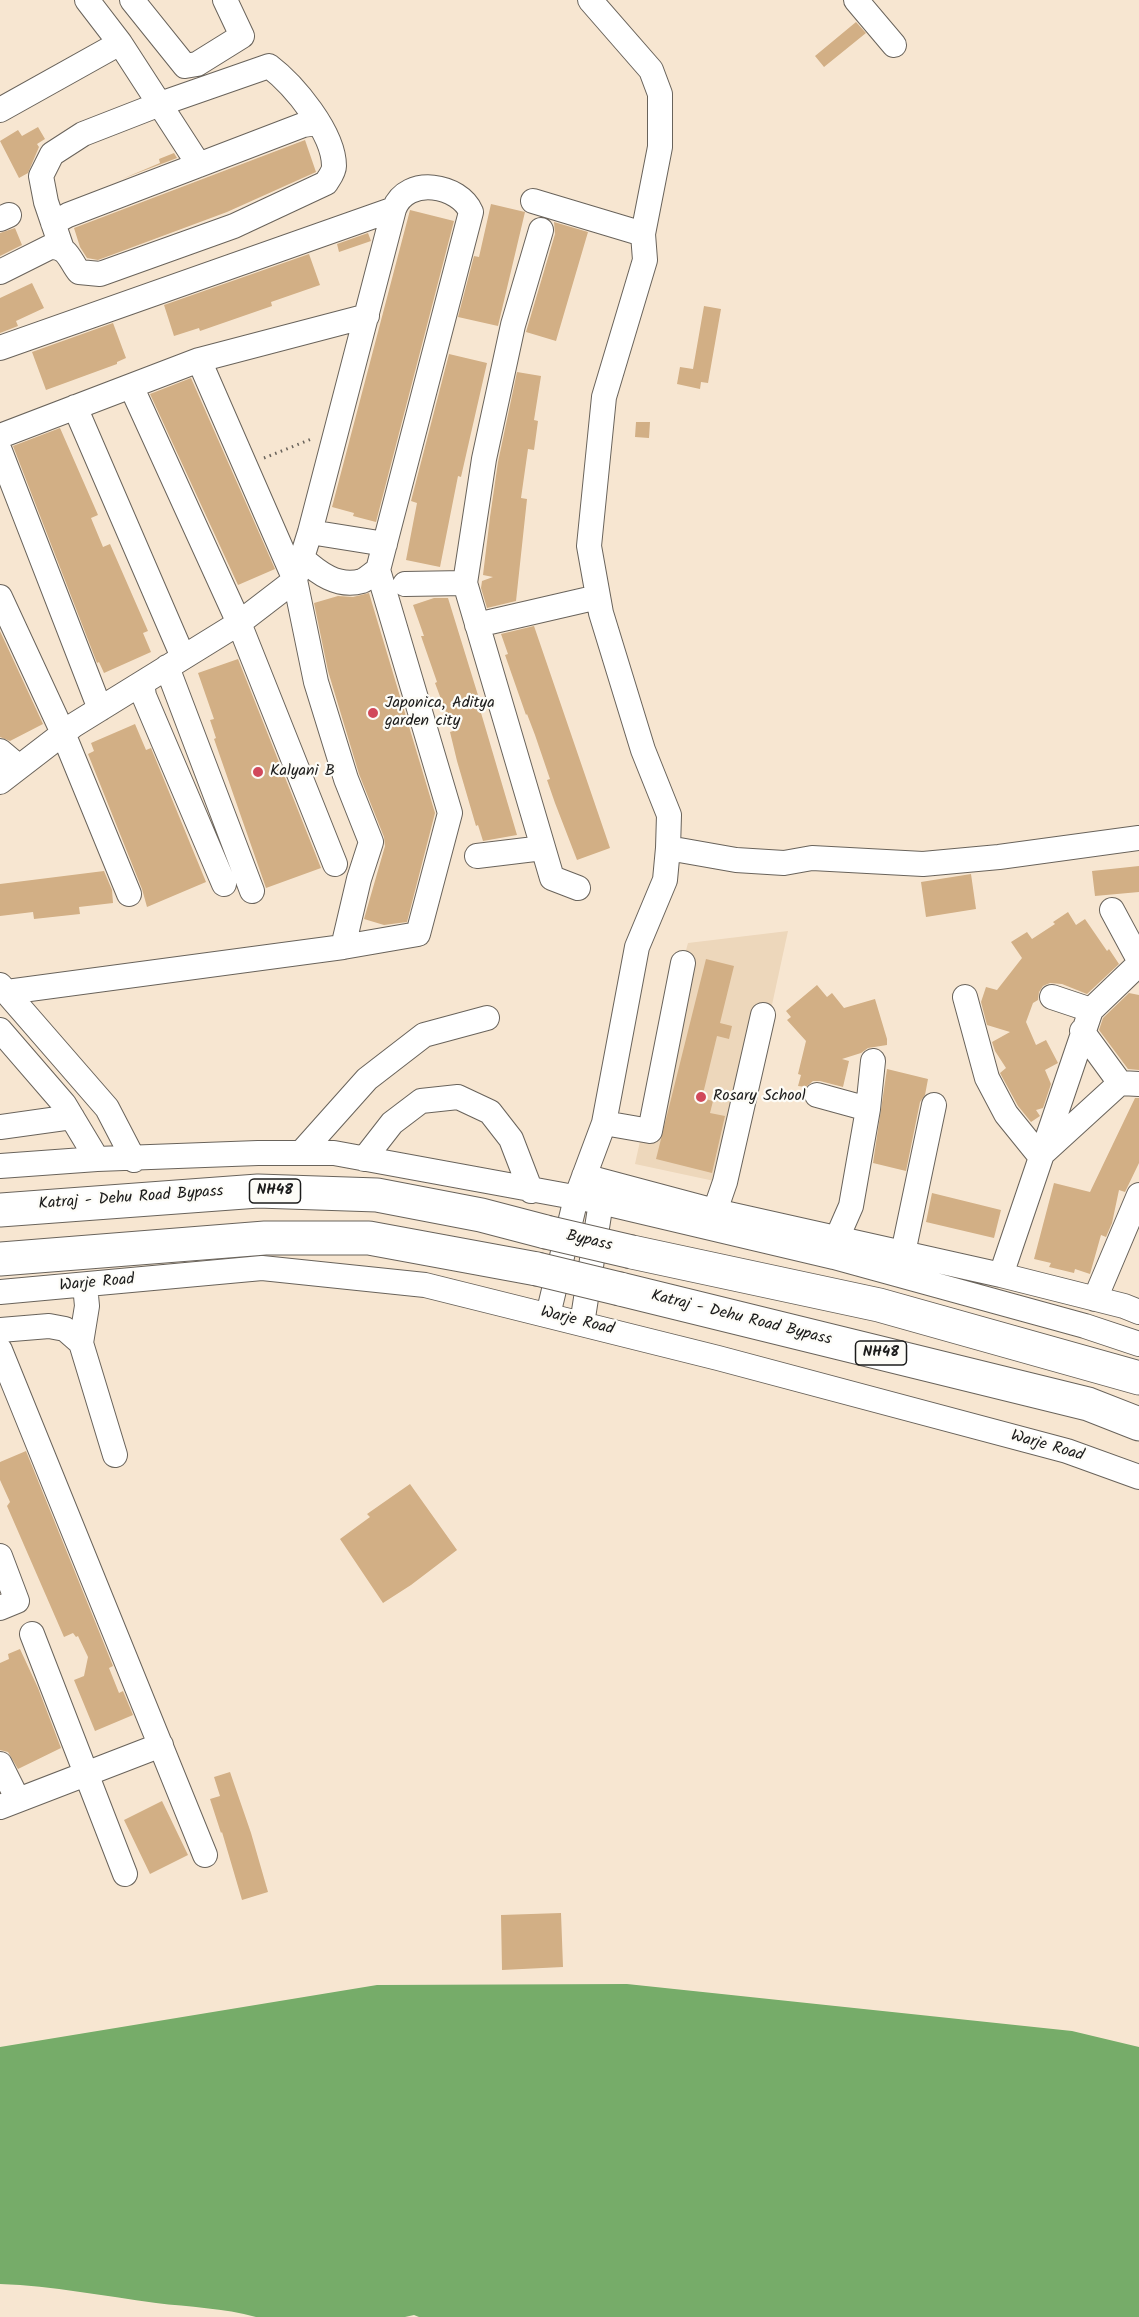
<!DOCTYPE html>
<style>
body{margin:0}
canvas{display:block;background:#f7e6d1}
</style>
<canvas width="1139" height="2317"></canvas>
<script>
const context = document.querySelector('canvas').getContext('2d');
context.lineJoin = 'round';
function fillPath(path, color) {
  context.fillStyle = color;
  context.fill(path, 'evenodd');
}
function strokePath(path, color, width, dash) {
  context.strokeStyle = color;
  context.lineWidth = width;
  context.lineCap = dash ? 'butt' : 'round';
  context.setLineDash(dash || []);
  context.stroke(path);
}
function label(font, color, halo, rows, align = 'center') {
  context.font = font + ' Kalam,sans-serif';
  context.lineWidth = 4.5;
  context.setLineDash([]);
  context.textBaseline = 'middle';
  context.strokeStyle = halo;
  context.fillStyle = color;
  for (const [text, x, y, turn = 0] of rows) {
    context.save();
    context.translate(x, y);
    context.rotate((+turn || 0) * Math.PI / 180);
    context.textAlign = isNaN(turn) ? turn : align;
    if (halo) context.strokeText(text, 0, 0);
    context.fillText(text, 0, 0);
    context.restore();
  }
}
fillPath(new Path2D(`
 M788 931 733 1185 635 1164 664 1031 688 943Z`), '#edd7bb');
fillPath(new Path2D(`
 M627 1984 1072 2031 1139 2047V2317H419L414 2315 405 2317H256C224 2308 189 2307 156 2303 103 2296 54 2286 0 2284V2047L377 1985Z`), '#76ac69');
fillPath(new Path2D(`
 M856 22 866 33 824 67 815 56Z
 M38 127 45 139 37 144 39 147 28 173 19 178 0 141 18 130 22 136Z
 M305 140 316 172 227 212 98 260 87 258 80 247 74 228Z
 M174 153 177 158 122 179 160 163 159 159Z
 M491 204 525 212 498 326 458 317 474 256 479 257Z
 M410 210 454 221 376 522 353 516 354 513 332 507Z
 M554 222 588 232 556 341 526 332 555 234Z
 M15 228 22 245 0 256V233Z
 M368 233 371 241 339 252 337 244Z
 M309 254 320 285 271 302 272 306 249 314 200 331 199 328 174 336 164 305Z
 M32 283 44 308 16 321 18 326 0 333V298Z
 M704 306 721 309 708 383 701 382 700 389 677 384 680 367 693 369Z
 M113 323 126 358 117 362V364L46 390 32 352Z
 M449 354 487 363 461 477 458 476 440 567 406 560 417 503 411 501Z
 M517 372 541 376 534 420 538 421 534 450 528 449 521 498 527 499 516 601 487 608 481 588 482 581 493 577 483 575 490 517 498 462Z
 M191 378 275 569 238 585 150 394Z
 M636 422H650L649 438 635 437Z
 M60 428 98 515 91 518 103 547 110 544 148 631 143 633 151 652 104 673 99 662 97 663 13 446Z
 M369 593 435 813 407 922 384 925 364 919 385 846 384 837 359 774 328 671 314 603 338 596 353 597Z
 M434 598H448L481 705 479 706 517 835 483 841 478 825 476 826 457 761 450 732 453 731 435 683 437 682 421 636H424L413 605Z
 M534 626 610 848 577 860 555 803 547 780 550 779 535 735 527 714 526 715 505 655 508 654 501 634Z
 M0 631 43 724 10 741 0 737Z
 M238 659 321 868 266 888 214 739 216 738 210 720 214 719 198 673Z
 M135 724 146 750 151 748 206 882 147 907 142 889 88 754 94 751 91 743Z
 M1139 866V892L1095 896 1092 871Z
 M104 871 112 890 113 903 79 907 80 914 34 919 33 912 0 916V884Z
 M971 874 976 909 926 917 921 882Z
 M1068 912 1076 925 1085 919 1107 951 1109 949 1119 964 1087 994 1062 984 1050 983 1043 986 1039 992 1038 1000 1033 1003 1026 1022 1036 1045 1046 1040 1058 1063 1045 1070 1051 1084 1043 1108 1036 1110 1040 1116 1031 1122 1018 1106 1000 1073 1006 1068 995 1051 992 1042 1010 1032 987 1025 981 1002 986 987 997 990 1022 958 1011 942 1027 932 1032 939 1055 924 1053 922Z
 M706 959 734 966 720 1023 732 1026 729 1039 717 1036 702 1098 713 1101 710 1113 725 1116 712 1173 656 1159Z
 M817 985 827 997 832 993 844 1008 875 999 887 1039V1045L868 1048 861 1053 842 1059 849 1061 843 1087 820 1081H813L806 1087 798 1086 801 1075 798 1074 806 1041 787 1020 791 1017 786 1011Z
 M1129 993 1139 995V1070L1128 1069 1099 1030 1103 1018Z
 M887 1069 928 1079 925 1095 920 1102 906 1171 873 1163Z
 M1135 1098H1139V1163L1125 1192 1119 1190 1112 1223 1106 1237 1101 1235 1090 1274 1075 1269 1074 1273 1049 1267 1051 1263 1034 1259 1054 1183 1090 1192Z
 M932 1193 1001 1210 994 1238 926 1222Z
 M26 1451 113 1666 109 1668 119 1693 123 1691 133 1715 95 1731 74 1680 84 1676 88 1657 78 1636 76 1637 73 1633 64 1637 7 1506 10 1502 0 1480V1462Z
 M410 1484 457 1550 411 1585 383 1603 340 1539 370 1517 367 1514Z
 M20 1649 38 1688 61 1748 18 1769 8 1752 0 1750V1663L9 1659 8 1654Z
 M230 1772 251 1833 268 1892 242 1900 222 1832 221 1833 210 1799 220 1796 214 1777Z
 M162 1801 188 1855 150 1874 124 1820Z
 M561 1913 563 1967 502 1970 501 1915Z`), '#d2af85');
const minor = new Path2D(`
 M87 0 120 43 199 165
 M132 0 185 66 197 64 242 36 225 0
 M856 0 894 45
 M0 110 120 43
 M533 201 643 234
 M0 219 9 215
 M53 223 68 215 303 125 317 123
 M541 230 513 325 484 459 465 583 552 878 578 888
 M0 272 50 247C68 246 70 261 79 272L100 274 234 226 326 183C329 178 334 172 334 166 334 133 294 85 269 66L160 104 83 134 52 154 41 176 46 202 62 249
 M0 348 394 209 310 532 295 580 239 623 74 725 0 782
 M199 360 295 580 316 682 346 779 371 842 359 879 343 947 418 934 450 813 378 570 471 212C460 185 407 175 394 209
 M131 386 239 623 335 864
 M75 407 183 657
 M0 436 199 360 367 316
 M0 451 100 709
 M310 532 385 544
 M302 558C318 573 338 588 362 581 367 579 373 573 378 570
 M405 584 465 583
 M0 597 63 733 129 894
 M477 625 598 597
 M167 667 252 891
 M142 683 144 696 224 884
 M0 751 19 767
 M668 848 736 860 784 863 812 858 923 864 999 857 1139 838
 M477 856 543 848
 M1112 910 1139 960
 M0 985 107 1108 134 1160
 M7 992 343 947
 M965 997 987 1078 1006 1114 1040 1156 1120 1083 1139 1084
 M1052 997 1091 1010
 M0 1030 64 1104 97 1159
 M1082 1031 1120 1083
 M817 1095 868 1109
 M604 1123 650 1131 683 963
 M0 1127 72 1117
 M301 1153 367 1079 424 1035 487 1018
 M364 1159 392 1123 421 1101 458 1097 490 1112 511 1139 531 1191
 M0 1166 97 1159 258 1153H334L601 1202 834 1257 1085 1326 1139 1344
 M584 1176 715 1211 1001 1275 1124 1306 1139 1312
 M715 1211 725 1182 763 1015
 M837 1238 851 1206 868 1109 873 1061
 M903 1253 934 1105
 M1001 1275 1091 1010 1139 964
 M0 1292 262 1268 425 1285 718 1358 1067 1451 1139 1477
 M1095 1299 1139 1195
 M548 1315 576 1198 604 1123 637 947 665 880 668 848 669 815 643 750 601 613 589 546 604 397 645 260 643 234 660 147V94L651 70 590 0
 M582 1324 601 1202
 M0 1330 49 1326 65 1329 81 1343 115 1455
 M81 1343 87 1306 85 1285
 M0 1350 205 1855
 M0 1556 17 1601 0 1608
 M32 1634 125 1874
 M0 1764 18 1800
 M0 1807 161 1745`);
const highway = new Path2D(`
 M0 1210 258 1191 377 1195 481 1215 546 1232
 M632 1252 879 1305 1139 1378
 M0 1259 265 1238H369L537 1269
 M620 1289 1088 1404 1139 1424`);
strokePath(minor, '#69635b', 26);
strokePath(highway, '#69635b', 35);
strokePath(new Path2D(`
 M264 458 314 438`), '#69635b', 3, [1.5, 4.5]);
strokePath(minor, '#fff', 24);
strokePath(highway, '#fff', 33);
const highwayBridge = new Path2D(`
 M546 1232 632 1252
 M537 1269 620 1289`);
strokePath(highwayBridge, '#69635b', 35, []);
strokePath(highwayBridge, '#fff', 33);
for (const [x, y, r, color] of [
 [373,713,6,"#d1495b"],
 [258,772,6,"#d1495b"],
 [701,1097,6,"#d1495b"]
]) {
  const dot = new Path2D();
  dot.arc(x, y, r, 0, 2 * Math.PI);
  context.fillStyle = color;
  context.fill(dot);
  strokePath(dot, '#fdfcf7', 2);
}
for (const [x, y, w] of [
 [275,1191,51],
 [881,1353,51]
]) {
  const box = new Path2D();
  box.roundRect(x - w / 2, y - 12, w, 24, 4.5);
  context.fillStyle = '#fdfcf7';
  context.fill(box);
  strokePath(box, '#1c1c1c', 1.5);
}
label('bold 15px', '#1c1c1c', null, [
 ["NH48",275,1191],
 ["NH48",881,1353]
]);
label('16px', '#1c1c1c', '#fdfcf7', [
 ["Japonica, Aditya",385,704],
 ["garden city",385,722],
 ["Kalyani B",270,772],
 ["Rosary School",713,1097]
], 'left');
label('16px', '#1c1c1c', '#fdfcf7', [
 ["Katraj - Dehu Road Bypass",131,1199,-4],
 ["Bypass",589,1242,13],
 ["Warje Road",97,1284,-5],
 ["Katraj - Dehu Road Bypass",741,1319,14],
 ["Warje Road",577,1322,14],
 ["Warje Road",1047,1447,16]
]);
</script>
